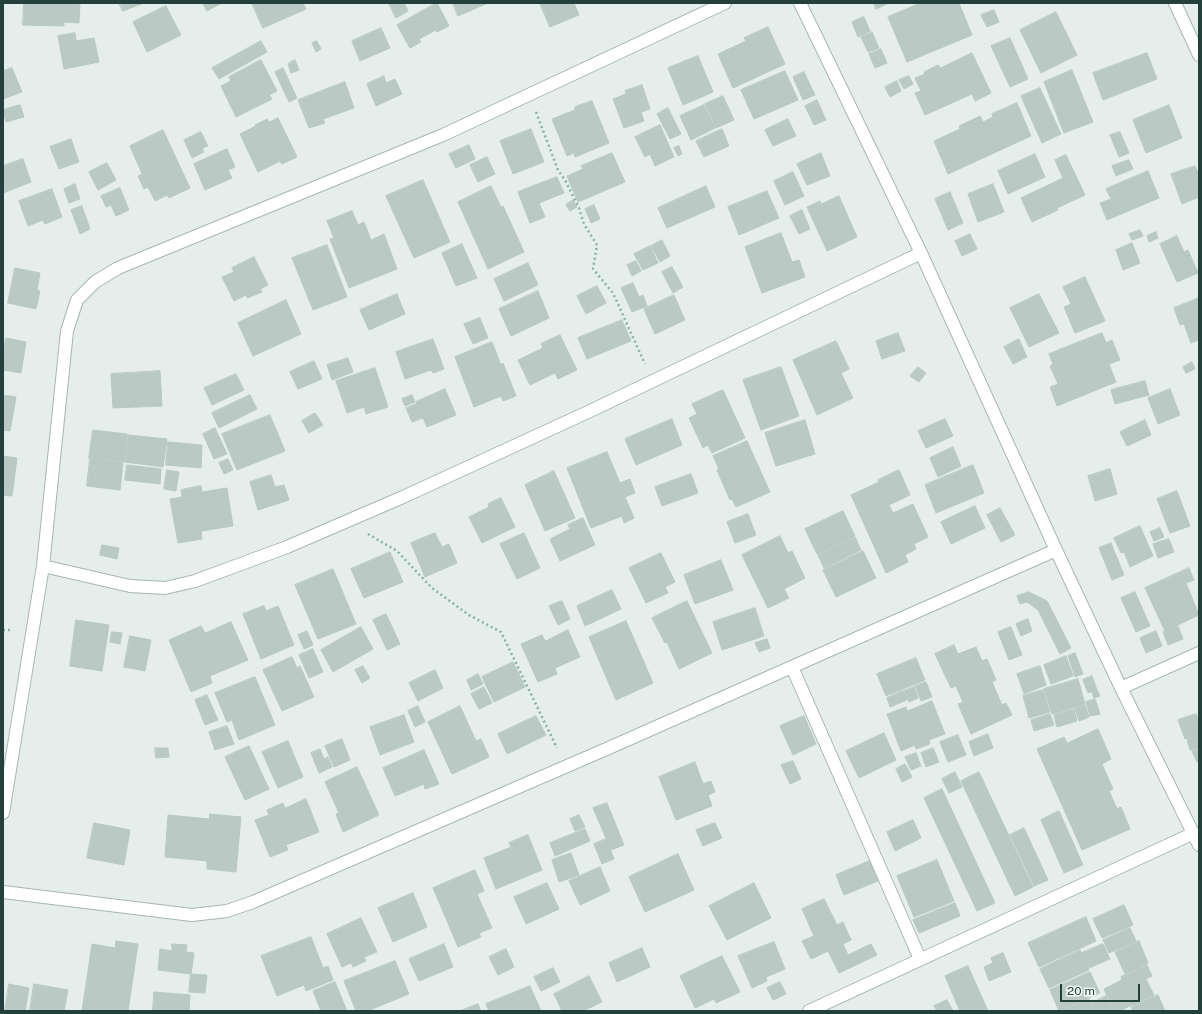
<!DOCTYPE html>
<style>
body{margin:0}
#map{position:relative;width:1202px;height:1014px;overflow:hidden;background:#e5eeea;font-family:"Public Sans",sans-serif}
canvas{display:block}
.frame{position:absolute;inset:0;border:4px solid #23413a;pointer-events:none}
.scale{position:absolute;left:1060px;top:984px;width:80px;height:18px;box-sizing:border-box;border:2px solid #23413a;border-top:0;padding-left:5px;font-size:12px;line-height:14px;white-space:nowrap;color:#23413a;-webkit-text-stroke:3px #f6fbf8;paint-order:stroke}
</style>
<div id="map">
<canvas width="1202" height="1014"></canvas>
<div class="frame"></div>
<div class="scale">20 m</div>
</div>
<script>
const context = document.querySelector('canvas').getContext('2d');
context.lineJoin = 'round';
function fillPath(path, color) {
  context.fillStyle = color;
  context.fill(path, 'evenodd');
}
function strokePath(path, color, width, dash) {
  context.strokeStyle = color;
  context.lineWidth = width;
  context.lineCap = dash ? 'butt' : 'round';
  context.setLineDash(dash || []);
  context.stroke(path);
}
const building = new Path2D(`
 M24 3H80L79 23 64 22V26L23 25Z
 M119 3H144L123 11Z
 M203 3H222L207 11Z
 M252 3H303L306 9 263 28Z
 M389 3H404L408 11 396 18Z
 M437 3 449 26 437 32 436 30 419 39 421 42 410 48 397 25Z
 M453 3H488L458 16Z
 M540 3H574L579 15 550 27Z
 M874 3H889L876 9Z
 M921 3H959L972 35 907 62 888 17Z
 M166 6 181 35 147 52 133 22Z
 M994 10 999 22 987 27 981 15Z
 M1056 12 1077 55 1041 73 1020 30Z
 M864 17 870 31 858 37 852 22Z
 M768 27 785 64 733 88 718 54 746 41 744 38Z
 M381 28 390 48 360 61 352 41Z
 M872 32 879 48 868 52 861 37Z
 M75 33 76 41 94 38 99 62 64 69 58 36Z
 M1010 38 1028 79 1010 87 991 46Z
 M261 41 267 52 219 79 212 68Z
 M317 41 321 49 316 52 312 43Z
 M881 49 887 63 875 68 869 54Z
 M972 53 991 93 975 101 972 94 925 115 915 93 921 91 915 78 925 74 924 72 938 65 940 68Z
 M1147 53 1157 79 1103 100 1093 73Z
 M698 56 713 92 683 105 668 68Z
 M261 60 277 91 269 95 272 99 236 117 221 86 231 81 229 77Z
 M295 60 299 70 291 73 288 64Z
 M12 68 22 92 3 99V71Z
 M283 68 297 98 289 102 275 72Z
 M1072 70 1093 122 1064 133 1044 82Z
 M785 71 798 100 754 119 741 90Z
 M804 72 815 95 803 100 793 77Z
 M384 76 386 83 395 79 402 94 376 106 367 84Z
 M909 76 913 84 904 89 899 80Z
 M897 81 901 91 890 97 885 87Z
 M345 82 354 108 323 119 325 123 309 128 298 100Z
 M642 85 650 109 641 112 644 121 624 128 613 99 626 94 625 91Z
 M1040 88 1061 134 1042 143 1021 96Z
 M723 96 734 120 716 128 705 104Z
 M817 100 826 120 814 125 805 106Z
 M592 101 609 143 575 157 574 153 567 156 552 119 575 110V107Z
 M1017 103 1031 136 948 174 934 141 960 129 959 126 980 116 983 122 993 117 992 114Z
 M20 105 24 117 6 122 3 110Z
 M704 105 715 128 691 140 680 116Z
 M1169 105 1182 138 1146 153 1133 120Z
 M668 108 681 134 670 139 657 114Z
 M278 118 297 157 282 164 280 161 258 172 240 134 256 126 255 125 267 119 269 122Z
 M788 119 796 136 773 146 765 130Z
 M660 125 674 157 655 166 650 154 645 157 635 137Z
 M531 129 544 162 513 174 500 141Z
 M722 129 729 146 704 157 696 141Z
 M163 130 190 188 169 198 167 195 155 201 148 187 144 189 138 176 142 174 130 146Z
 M201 132 208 146 202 148 204 152 192 158 184 140Z
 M1120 132 1129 153 1119 157 1110 135Z
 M71 139 79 162 59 169 50 147Z
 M469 145 475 159 456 168 449 154Z
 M679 146 682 154 678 156 674 148Z
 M227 149 235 167 228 170 232 178 205 190 194 164Z
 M612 153 625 182 578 202 567 176 583 169 581 166Z
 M821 153 830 176 807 185 797 164Z
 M1035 154 1045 177 1008 194 998 171Z
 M1066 155 1085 195 1057 208 1058 210 1032 222 1021 198 1063 178 1055 160Z
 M487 157 495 174 478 182 470 165Z
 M23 159 31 182 3 193V166Z
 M1129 160 1133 169 1116 176 1112 166Z
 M107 163 116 180 98 190 89 172Z
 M1195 166 1199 175V197L1182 204 1171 174Z
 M1148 171 1159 198 1107 220 1100 203 1111 199 1106 189Z
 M793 172 804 196 785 205 774 181Z
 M557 177 564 193 539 203 545 217 530 223 518 192Z
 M423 180 450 242 414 258 386 196Z
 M75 184 80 199 69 203 64 189Z
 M993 184 1004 212 978 222 968 194Z
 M491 186 501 207 503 206 524 252 488 269 458 202Z
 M706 186 715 207 667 228 658 208Z
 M120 188 129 210 116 216 111 205 106 207 101 196Z
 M52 189 62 217 45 224 43 220 28 226 19 201Z
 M767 191 779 218 739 235 728 207Z
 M950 192 963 223 948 230 935 199Z
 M839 196 857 237 827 251 807 207 820 201 821 204Z
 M573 200 577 207 570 211 566 205Z
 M594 205 600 219 591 223 585 209Z
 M82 206 90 229 80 234 71 210Z
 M802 210 810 229 799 234 790 216Z
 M352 211 358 225 364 222 371 240 384 234 397 269 349 288 330 239 334 238 327 221Z
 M1140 230 1143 236 1132 240 1129 234Z
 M1156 232 1158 238 1149 242 1147 236Z
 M781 233 792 262 799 260 805 277 762 293 745 247Z
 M970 234 977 249 962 256 955 241Z
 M1177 236 1184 252 1188 250 1198 273 1177 282 1160 244Z
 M662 240 670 256 660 262 651 246Z
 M1132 243 1140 263 1123 270 1116 250Z
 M462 244 477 278 456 286 442 253Z
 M327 245 347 297 313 310 292 258Z
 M650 246 658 263 643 270 634 254Z
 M254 257 268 285 260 289 262 292 247 298 246 295 234 301 222 277 234 272 232 268Z
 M636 261 641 271 632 276 627 265Z
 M528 263 538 285 504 301 494 279Z
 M672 267 683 287 673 293 662 272Z
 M15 268 40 273 37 290 40 291 36 309 8 303Z
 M1085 277 1105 321 1075 333 1064 307 1071 304 1063 287Z
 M633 283 639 297 643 295 647 306 632 312 621 288Z
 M597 286 606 303 586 314 577 296Z
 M538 291 549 318 511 336 499 309Z
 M397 294 405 314 369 330 360 310Z
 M1039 294 1059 333 1029 347 1010 308Z
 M674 295 685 320 655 334 644 309Z
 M1199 298V340L1191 343 1184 324 1180 325 1174 308Z
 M286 300 301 334 253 356 238 323Z
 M480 318 488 338 473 344 464 324Z
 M622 320 631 341 587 359 578 338Z
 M898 333 905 351 882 359 876 341Z
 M1102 333 1106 343 1112 340 1120 360 1109 364 1116 382 1057 406 1050 387 1058 384 1050 366 1053 364 1049 354Z
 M560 335 577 370 558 379 555 373 530 385 518 360 543 348 541 344Z
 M6 338 26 342 21 373 3 370V354Z
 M433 339 444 369 433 373 431 370 405 379 396 352Z
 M1019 339 1027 357 1013 364 1004 347Z
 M836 341 849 369 841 373 853 398 817 415 793 360Z
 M492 342 501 365 503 363 516 396 503 401 501 396 474 407 455 357Z
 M348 358 353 372 332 380 327 365Z
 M314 361 322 379 298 389 290 372Z
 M1192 362 1195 369 1186 373 1183 367Z
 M781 367 799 416 761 430 743 380Z
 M918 367 926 373 919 382 910 376Z
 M375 368 388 407 366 414 364 407 347 413 336 381Z
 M160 371 162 406 113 408 111 374Z
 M236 374 244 390 212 405 204 388Z
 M1145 381 1149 395 1115 404 1111 390Z
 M445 389 456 415 427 427 416 402Z
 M1170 389 1180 415 1158 424 1148 398Z
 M723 390 745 438 712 453 708 445 703 448 689 418 697 414 692 404Z
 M3 395 16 397 10 431 3 430Z
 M250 395 257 409 219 428 212 413Z
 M412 395 415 402 405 406 402 399Z
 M417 404 423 418 412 422 406 408Z
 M315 413 323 425 309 433 302 421Z
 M270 415 285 451 237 470 222 434Z
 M672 419 682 445 636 465 625 439Z
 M945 419 953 436 926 448 918 431Z
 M805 420 815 454 776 466 765 433Z
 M1145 420 1151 435 1127 446 1120 432Z
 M215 428 227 454 214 459 203 434Z
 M93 430 127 434 124 462 89 458Z
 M128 435 167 439 163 467 125 462Z
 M747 441 770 492 736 507 732 499 730 500 717 470 719 469 713 456Z
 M168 442 202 445 201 468 166 465Z
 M953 447 961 466 938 477 930 458Z
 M607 452 620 483 630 479 635 493 625 497 634 518 624 523 622 516 591 528 567 468Z
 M3 456 17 458 12 496 3 495Z
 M90 459 123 463 120 490 87 486Z
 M228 459 233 470 224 474 219 463Z
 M127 465 161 469 160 484 125 480Z
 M973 465 984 493 936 513 925 485Z
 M1110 469 1117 494 1095 501 1088 476Z
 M167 470 179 472 176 491 164 489Z
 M899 470 910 495 889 505 893 513 913 504 928 537 914 544 916 549 905 555 908 562 886 573 851 495 879 482 878 480Z
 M554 471 575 518 545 531 525 485Z
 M691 474 698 493 662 506 655 487Z
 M271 475 275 487 284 485 289 500 258 510 250 482Z
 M201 486 202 492 227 488 233 526 201 531 202 539 178 543 170 499 182 497 181 490Z
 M1177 491 1190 526 1170 533 1157 499Z
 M501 498 515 527 482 543 469 517 489 507 488 504Z
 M975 506 985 528 951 544 941 522Z
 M1000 508 1015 535 1001 542 987 515Z
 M843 511 855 536 817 554 805 529Z
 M748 514 756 535 735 543 727 522Z
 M583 518 595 545 560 561 550 539 570 529 568 525Z
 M1140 526 1153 556 1130 567 1124 552 1121 553 1114 538Z
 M1160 528 1164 537 1154 541 1150 532Z
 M435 533 442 547 449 544 457 563 425 577 411 543Z
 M524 533 540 568 517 579 500 544Z
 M780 536 788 553 792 551 805 578 784 589 789 598 768 608 742 555Z
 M855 537 861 550 824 568 818 555Z
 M1169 539 1174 552 1158 558 1153 544Z
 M1111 543 1124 575 1112 580 1099 548Z
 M102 545 119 548 117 559 100 555Z
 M863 551 876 578 836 597 823 570Z
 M390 552 403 582 364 598 351 569Z
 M661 553 675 582 665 587 668 593 646 603 629 568Z
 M721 560 733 590 695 604 684 575Z
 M1189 568 1194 580 1186 583 1199 615 1165 631 1145 588Z
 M333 569 356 624 318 639 295 585Z
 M612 590 621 609 585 626 577 606Z
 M1029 592 1047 601 1071 648 1060 654 1038 610 1027 602 1020 604 1017 596Z
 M1135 592 1150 626 1136 632 1121 598Z
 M562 601 570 619 558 625 549 606Z
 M687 601 712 653 679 669 667 642 665 643 652 618Z
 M264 606 266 611 278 606 294 645 261 659 243 614Z
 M755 608 764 636 722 650 713 622Z
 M386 614 400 644 387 650 373 620Z
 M1028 619 1032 631 1021 636 1016 624Z
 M76 620 109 625 102 671 70 666Z
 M626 621 653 683 616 700 589 637Z
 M231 622 248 660 210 676 212 683 191 692 169 640 201 626 205 633Z
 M1178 626 1183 639 1168 645 1163 632Z
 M361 627 373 649 333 672 321 650Z
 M1011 627 1022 655 1009 660 998 632Z
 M568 630 580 657 555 668 557 674 538 682 521 644 542 635 545 641Z
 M307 631 313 645 304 649 298 635Z
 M1156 631 1162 646 1146 653 1140 638Z
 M112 632 122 633 120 644 110 642Z
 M130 636 151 640 145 671 124 667Z
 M767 639 770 648 759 652 755 643Z
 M954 645 958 654 976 647 982 661 987 659 996 680 992 682 1002 705 1006 703 1012 715 971 734 958 704 963 702 956 686 951 688 935 654Z
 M313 649 323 672 309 678 299 655Z
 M1075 653 1083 674 1075 677 1068 656Z
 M1066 656 1073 676 1051 684 1044 665Z
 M292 657 297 668 300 666 314 697 282 711 263 670Z
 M916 658 925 680 886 696 877 674Z
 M513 662 525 687 494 702 482 677Z
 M363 666 370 678 362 683 355 670Z
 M1040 666 1046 685 1024 694 1017 674Z
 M435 670 443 688 418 701 409 683Z
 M478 674 483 684 471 690 467 680Z
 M1092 676 1097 690 1088 693 1083 680Z
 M255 677 275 725 239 740 232 720 227 722 215 693Z
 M1078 679 1085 704 1052 714 1044 689Z
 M926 682 932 697 921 701 915 686Z
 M484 687 492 703 479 709 471 694Z
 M914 687 918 698 909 702 904 691Z
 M1043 690 1050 712 1029 718 1023 696Z
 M1097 690 1100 696 1094 698 1092 692Z
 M903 691 907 700 890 707 887 698Z
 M207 695 218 720 205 725 195 700Z
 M1095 699 1100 714 1090 716 1086 702Z
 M932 701 945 734 929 740 930 744 916 749 915 745 901 751 887 714 906 707 907 711Z
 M1085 705 1089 717 1079 721 1075 708Z
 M418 706 425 722 415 727 408 711Z
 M460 706 476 741 481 739 489 757 452 774 428 722Z
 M1074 709 1077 721 1057 727 1054 715Z
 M1050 714 1054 725 1034 731 1031 720Z
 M1196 714 1199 722V734L1185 739 1178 720Z
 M404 715 414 742 380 755 370 727Z
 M536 716 546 735 507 754 498 734Z
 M804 716 816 744 793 755 780 726Z
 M227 726 234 744 215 750 209 732Z
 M1098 729 1111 759 1102 764 1113 789 1109 791 1117 809 1121 807 1130 829 1082 850 1037 749 1064 737 1067 743Z
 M884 733 896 760 859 778 846 751Z
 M988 734 993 748 974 756 969 742Z
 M958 735 966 755 948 762 940 742Z
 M1199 735V747L1190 750 1187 739Z
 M342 739 350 760 334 767 325 746Z
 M288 741 303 777 278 788 262 752Z
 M249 746 269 789 245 800 225 757Z
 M155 748H168L169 757 156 758Z
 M933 748 939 762 926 767 921 753Z
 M1199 748V761L1197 762 1192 751Z
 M320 749 324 759 328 757 332 767 319 773 311 753Z
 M424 750 439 784 425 789 424 784 395 796 383 768Z
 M916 753 921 766 911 770 905 757Z
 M793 761 801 779 790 784 781 765Z
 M695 762 703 784 711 781 715 792 708 795 712 806 676 820 659 777Z
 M905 764 912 777 902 782 896 769Z
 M357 767 379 815 343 832 336 814 339 813 325 782Z
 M955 772 962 787 949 793 942 779Z
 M979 772 1033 887 1015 896 961 781Z
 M942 789 995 903 977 911 924 798Z
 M306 799 319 832 286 845 288 850 270 857 255 820 269 815 267 810 283 803 285 808Z
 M607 803 624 845 611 850 593 808Z
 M1059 811 1083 865 1064 873 1041 820Z
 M210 814 241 817 236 872 207 869V861L165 857 168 815 209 819Z
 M579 815 585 827 575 831 570 819Z
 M913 820 921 838 895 851 887 832Z
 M94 823 130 830 124 865 87 858Z
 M715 823 722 838 703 846 696 830Z
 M1024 828 1048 880 1034 886 1010 835Z
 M585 829 590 841 555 856 550 843Z
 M528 835 542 870 496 889 484 858 511 847 509 843Z
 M606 839 614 859 602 864 594 844Z
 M571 853 579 875 559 882 552 860Z
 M678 854 694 890 645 912 629 877Z
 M872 860 880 880 844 895 836 875Z
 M937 860 954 901 914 917 897 876Z
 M600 867 610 891 580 905 569 881Z
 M475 870 484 891 477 894 492 928 479 933 481 937 458 947 433 888Z
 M547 883 559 909 526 924 514 897Z
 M754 883 771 918 727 940 709 906Z
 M413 893 427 927 393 942 378 908Z
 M824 899 837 925 843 922 851 940 843 944 848 955 871 944 877 955 839 973 828 951 811 959 802 941 814 936 802 909Z
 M955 903 960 916 919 933 913 920Z
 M1124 905 1133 925 1102 938 1093 919Z
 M1086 917 1096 941 1039 967 1028 943Z
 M361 918 377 952 364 957 366 961 353 967 351 963 342 967 327 934Z
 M1130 928 1136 941 1109 953 1103 940Z
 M311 937 323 968 328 966 333 980 306 991 304 985 277 996 261 956Z
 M116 941 138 944 128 1011H82L92 944 115 948Z
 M1139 941 1148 963 1125 974 1115 952Z
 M774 942 785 969 766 977 767 981 752 988 738 956Z
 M172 944 187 945 186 952 194 953 191 974 158 970 160 949 172 951Z
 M444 944 453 967 419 981 409 959Z
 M1103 944 1110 959 1089 968 1082 953Z
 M642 948 650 967 617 982 609 963Z
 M506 949 514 967 498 975 489 957Z
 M1080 950 1089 970 1049 988 1040 969Z
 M1003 953 1011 972 989 981 984 967 993 963 991 958Z
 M722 956 740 992 716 1003 714 999 695 1008 680 976Z
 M395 961 409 994 367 1011H356L344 981Z
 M1147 965 1152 976 1146 979 1154 995 1119 1011H1114L1104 989 1122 980 1121 977Z
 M968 966 988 1011H960L945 976Z
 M553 968 560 982 541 991 534 977Z
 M1090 972 1100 993 1059 1011 1050 990Z
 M191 974 207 975 205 993 189 992Z
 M589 976 602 1002 583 1011H562L554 994Z
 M335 982 347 1011H321L313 991Z
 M780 982 786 994 773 1000 767 988Z
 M9 984 29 988 25 1011H5Z
 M34 984 68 990 64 1011H30Z
 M530 986 541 1011H489L486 1004Z
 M154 992 190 995 189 1011H153Z
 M1158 995 1165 1011H1133L1131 1007Z
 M1106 996 1113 1011H1096L1092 1003Z
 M1089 999 1095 1011H1062Z
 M947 1000 953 1011H937L934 1006Z
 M478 1004 481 1011H460Z`);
fillPath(building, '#bac9c3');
strokePath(building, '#b7c9c2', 1);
const minor = new Path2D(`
 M800 3 921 253 1056 550 1121 688 1199 845
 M1175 3 1199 55
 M43 566 130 586 165 588 195 581 287 547 403 497 588 412 921 253
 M792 667 920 959
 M1121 688 1199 653
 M3 813 43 566 67 331 77 300 95 282 118 268 443 135 725 3
 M3 892 192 915 227 911 253 902 611 747 1056 550
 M809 1011 1194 833`);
strokePath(minor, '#a7b7b2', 14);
strokePath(new Path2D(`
 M536 112 558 170 565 180 579 208 584 224 597 245 593 269 613 293 645 364
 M368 534 397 551 432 588 469 615 501 632 557 748
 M3 630H12`), '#84b3a5', 2.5, [2, 3]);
strokePath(minor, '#fff', 12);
</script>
